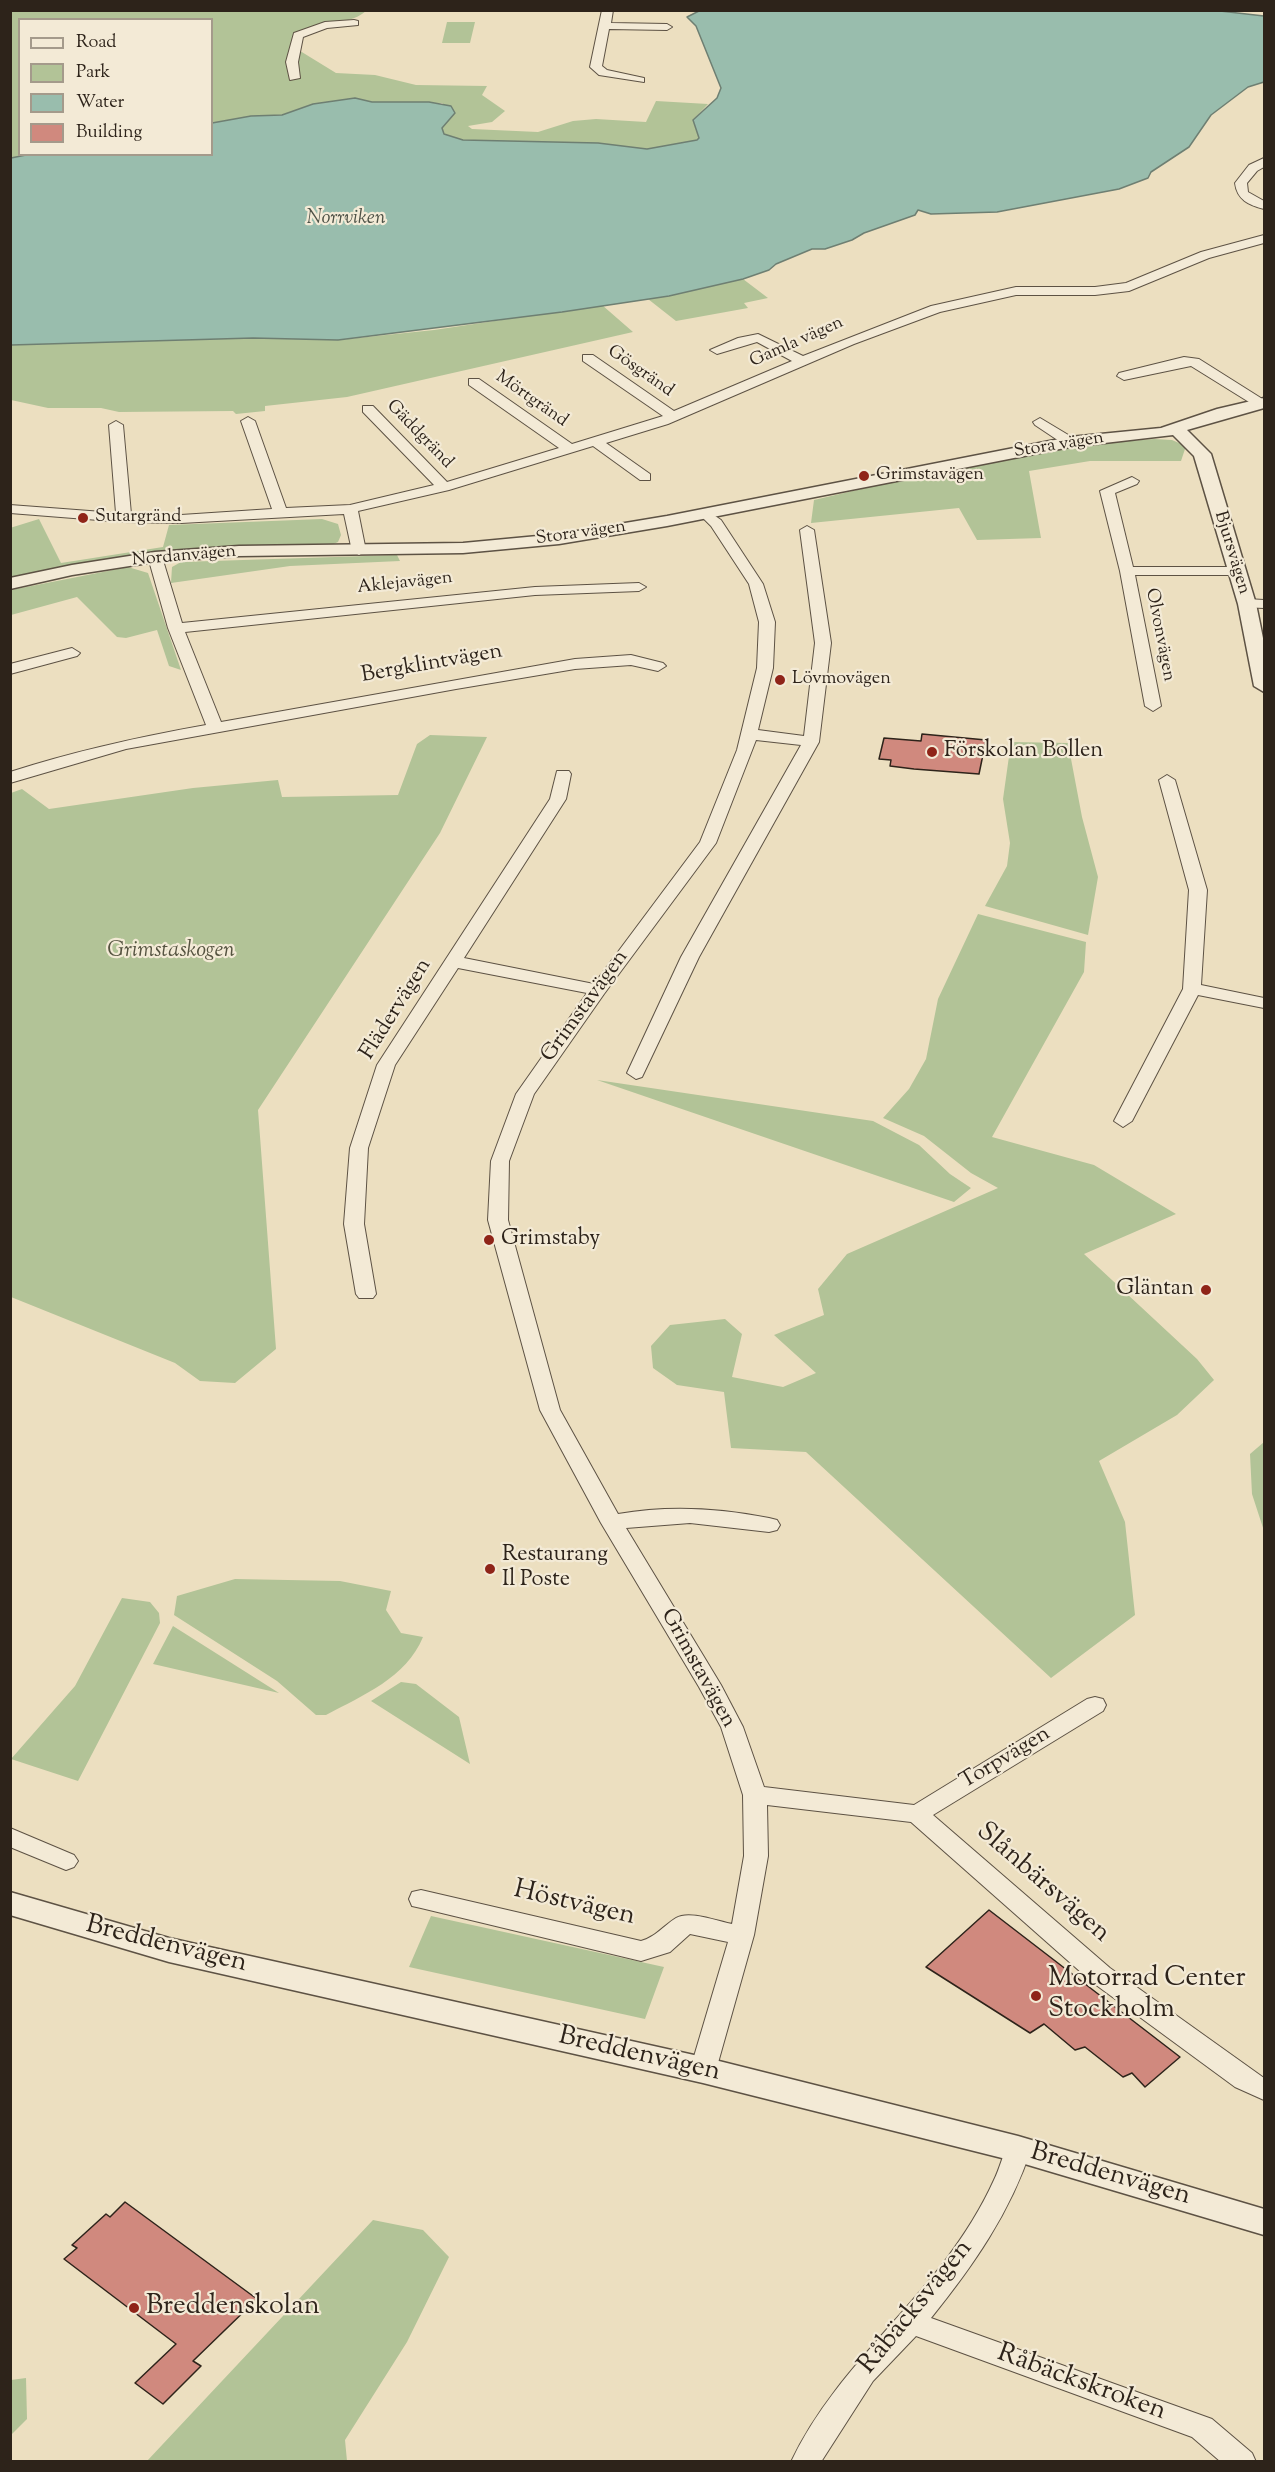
<!DOCTYPE html>
<meta charset="utf-8">
<style>
body{margin:0}
#map{position:relative;width:1275px;height:2472px;overflow:hidden;background:#ecdfc0;font-family:"Sorts Mill Goudy",serif}
canvas{display:block}
.frame{position:absolute;inset:0;border:12px solid #2d231a;pointer-events:none}
.legend{position:absolute;left:18px;top:18px;width:195px;height:138px;box-sizing:border-box;background:#f3ead6;border:2px solid #a49a8b;margin:0;padding:8px 10px;list-style:none;font-size:18px;color:#2d231a}
.legend li{display:flex;align-items:center;gap:12px;height:30px}
.legend b{width:30px;border:2px solid #a49a8b}
</style>
<div id="map">
<canvas width="1275" height="2472"></canvas>
<div class="frame"></div>
<ul class="legend">
<li><b style="height:8px;background:#f3ead6"></b>Road</li>
<li><b style="height:16px;background:#b2c397"></b>Park</li>
<li><b style="height:16px;background:#99bdad"></b>Water</li>
<li><b style="height:16px;background:#d0897e"></b>Building</li>
</ul>
</div>
<script>
const context = document.querySelector('canvas').getContext('2d');
context.lineJoin = 'round';
function fillPath(path, color) {
  context.fillStyle = color;
  context.fill(path, 'evenodd');
}
function strokePath(path, color, width, dash) {
  context.strokeStyle = color;
  context.lineWidth = width;
  context.lineCap = dash ? 'butt' : 'round';
  context.setLineDash(dash || []);
  context.stroke(path);
}
function label(font, color, halo, rows, align = 'center') {
  context.font = font + ' "Sorts Mill Goudy",serif';
  context.lineWidth = 4.5;
  context.setLineDash([]);
  context.textBaseline = 'middle';
  context.strokeStyle = halo;
  context.fillStyle = color;
  for (const [text, x, y, turn = 0] of rows) {
    context.save();
    context.translate(x, y);
    context.rotate((+turn || 0) * Math.PI / 180);
    context.textAlign = isNaN(turn) ? turn : align;
    if (halo) context.strokeText(text, 0, 0);
    context.fillText(text, 0, 0);
    context.restore();
  }
}
fillPath(new Path2D(`
 M11 11H366C345 29 318 17 294 35L292 46 336 73 375 75 416 85 487 86 482 95 505 111 492 122 468 126 472 129 538 132 573 121 596 119 646 122 656 101 708 104 693 120 699 138 697 140 647 149 463 140 444 134 441 128 455 113 442 103 372 102 355 98 313 104 282 115 251 116 212 123V20H20V154L31 155 11 158Z
 M447 22H475L470 43H442Z
 M743 279 768 298 744 303 748 308 676 321 648 299Z
 M602 305 633 332 347 397 265 406V411L236 414 233 411 119 412 101 408H48L11 400 10 345 253 338 338 340 434 330Z
 M1154 439 1172 440 1186 446 1181 461H1090L1029 471 1041 538 977 540 959 508 811 523 814 500 943 470 1068 446Z
 M39 519 61 563 163 547 169 525 322 519 338 524 341 535 338 542 329 546 210 548 11 580 10 528Z
 M397 555 400 561 290 566 171 583 172 567 181 562Z
 M128 567 148 573 181 670 169 666 157 630 126 638 117 637 77 597 11 615V590Z
 M430 735 487 737 440 833 258 1110 276 1349 235 1383 200 1381 175 1363 11 1297V793L22 789 49 809 193 788 278 780 282 797 398 795 417 744Z
 M1011 742 1068 743 1082 817 1098 877 1088 935 985 906 1007 866 1010 843 1003 799Z
 M978 914 1086 942 1084 972 992 1137 1094 1165 1176 1214 1084 1254 1197 1359 1214 1380 1177 1415 1099 1461 1125 1522 1135 1615 1051 1678 806 1452 731 1448 724 1392 677 1385 653 1368 651 1346 670 1325 725 1319 742 1334 732 1377 783 1387 816 1373 774 1335 824 1315 818 1289 847 1254 998 1188 971 1173 924 1136 883 1118 909 1089 926 1059 938 999Z
 M597 1080 873 1121 919 1145 950 1174 971 1188 954 1202Z
 M1264 1442V1531L1252 1494 1250 1454Z
 M235 1579 340 1581 391 1591 386 1610 401 1633 423 1637C406 1678 363 1695 326 1715H316L277 1681 174 1615 177 1596Z
 M122 1598 150 1602 159 1613 160 1623 78 1781 11 1759 75 1686Z
 M173 1626 279 1693 153 1664Z
 M401 1682 416 1684 459 1717 470 1764 371 1701Z
 M431 1916 664 1967 645 2019 409 1967Z
 M373 2220 423 2230 449 2257 407 2342 345 2440 347 2461H147Z
 M26 2378 27 2419 11 2435V2380Z`), '#b2c397');
const water = new Path2D(`
 M1220 11 1264 16V82L1248 87 1211 115 1189 147 1151 172 1148 178 1119 189 997 212 931 214 918 210 915 215 864 233 852 240 825 249H812L776 264 769 270 743 279 669 296 562 312 338 340 253 338 11 345V158L31 154H212V123L251 116 282 115 313 104 355 98 372 102H429L451 106 455 113 442 128 444 134 463 140 598 143 647 149 697 140 699 138 693 120 717 98 721 88 696 26 687 17 699 11Z`);
fillPath(water, '#99bdad');
strokePath(water, '#6e7f72', 1.5);
const building = new Path2D(`
 M922 734 986 740 979 774 914 769 890 766 891 760 879 759 884 738 921 741Z
 M989 1910 1180 2057 1145 2087 1132 2073 1123 2077 1085 2047 1075 2050 1044 2024 1030 2033 926 1967Z
 M125 2202 257 2299 193 2361 201 2366 163 2404 135 2383 176 2344 64 2259 77 2248 72 2245 106 2214 110 2217Z`);
fillPath(building, '#d0897e');
strokePath(building, '#2d231a', 1.5);
const minor = new Path2D(`
 M602 10H613L611 23 667 24 672 27 667 30 609 29 602 66 607 70 644 78V82L599 75 590 67Z
 M354 20 358 21V25L327 28 303 37 298 62 300 78 290 80 286 62 294 33 325 22Z
 M1264 158V167L1257 171 1247 183 1248 192 1264 201V209C1249 205 1237 200 1235 183L1249 165Z
 M1264 235V243L1209 258 1129 291 1095 295H1016L940 312 854 344 668 424 606 443 650 474V480H640L593 446 449 490 358 511 366 551 359 555 352 551 344 514 181 523 124 522 10 513V505L116 513 109 425 116 421 123 425 131 514 181 515 272 509 241 421 248 417 255 421 286 508 350 505 434 485 363 412V406H373L447 482 559 448 469 385V379H479L572 444 663 416 583 361V355H593L674 411 792 361 757 342 717 354 710 350 738 338 758 334 803 356 931 306 1016 287H1095L1126 283 1201 252Z
 M1184 357 1199 359 1264 400V407H1257L1191 366 1124 380 1117 376 1119 373Z
 M1040 418 1075 439V445H1065L1035 425 1033 422Z
 M1132 477 1139 481 1137 484 1115 493 1133 567H1235L1242 571 1235 575H1135L1161 706 1153 711 1145 706 1120 571 1100 491Z
 M705 509 721 520 763 584 775 622 773 668 758 730 804 736 815 643 800 530 807 526 814 530 831 643 819 742 699 957 642 1077 636 1079 627 1073 681 957 801 745 756 740 716 843 604 994 534 1094 509 1161 508 1220 560 1410 618 1514C669 1505 719 1508 769 1518L777 1520 780 1525 777 1530 769 1532 690 1523 626 1528 721 1685 743 1727 764 1787 914 1805 1087 1699 1095 1697 1103 1699 1106 1705 1103 1711 933 1815 1110 1968 1264 2078V2100L1235 2087 1092 1982 911 1822 767 1805 768 1856 754 1935 716 2070 712 2077 703 2080 694 2077 690 2070 728 1942 690 1934 670 1952 641 1961 421 1908 412 1906 409 1899 412 1892 421 1890 641 1941C656 1937 663 1926 676 1918 689 1910 717 1921 732 1924L744 1856 743 1795 721 1727 699 1687 601 1523 540 1410 488 1220 491 1161 516 1094 587 993 458 968 395 1065 368 1148 364 1224 376 1294 373 1298H359L356 1294 344 1224 350 1148 377 1065 550 799 557 771H569L571 774 566 799 464 958 594 984 700 842 737 750 757 668 759 622 749 584 711 526 698 513Z
 M155 553 162 557 182 623 535 587 639 583 646 587 639 591 535 595 185 632 221 722 575 659 631 655 663 663 666 666 658 671 631 665 575 669 456 689 126 749 10 783V772C75 751 139 737 206 725L168 628 148 557Z
 M1247 599 1264 600V608L1242 607 1239 604 1242 601Z
 M72 648 80 653 77 656 10 674V664Z
 M1167 775 1175 780 1207 890 1201 985 1264 998V1008L1198 995 1132 1121 1123 1127 1114 1121 1183 989 1189 890 1159 780Z
 M10 1828 74 1855 78 1861 74 1867 66 1870 10 1847Z
 M1018 2138 1027 2141 1031 2149C1010 2213 973 2266 931 2318L1212 2419 1252 2453 1256 2462H1221L1192 2437 916 2336 873 2381 821 2462H791C827 2385 893 2328 944 2262 963 2237 981 2209 994 2180 1000 2168 1003 2154 1009 2141Z`);
const tertiary = new Path2D(`
 M1264 398V408L1187 430 1211 454 1256 604 1264 643V692L1254 686 1238 604 1194 456 1173 435 1070 447 667 526 559 544 463 553 239 556 155 562 72 575 10 589V578L72 565 155 552 239 546 463 543 559 534 667 516 1070 437 1161 428 1217 409Z
 M10 1892 169 1938 703 2057 1018 2136 1264 2209V2235L1018 2162 703 2083 169 1962 10 1915Z`);
strokePath(minor, '#5d5244', 2);
strokePath(tertiary, '#5d5244', 3);
fillPath(minor, '#f3ead6');
fillPath(tertiary, '#f3ead6');
for (const [x, y, r, color] of [
 [864,476,6,"#8f2418"],
 [83,518,6,"#8f2418"],
 [780,680,6,"#8f2418"],
 [932,752,6,"#8f2418"],
 [489,1240,6,"#8f2418"],
 [1206,1290,6,"#8f2418"],
 [490,1569,6,"#8f2418"],
 [1036,1996,6,"#8f2418"],
 [134,2308,6,"#8f2418"]
]) {
  const dot = new Path2D();
  dot.arc(x, y, r, 0, 2 * Math.PI);
  context.fillStyle = color;
  context.fill(dot);
  strokePath(dot, '#f3ead6', 2);
}
label('18px', '#2d231a', '#f3ead6', [
 ["Gamla vägen",797,343,-24],
 ["Gösgränd",640,372,35],
 ["Mörtgränd",531,400,35],
 ["Gäddgränd",419,435,46],
 ["Stora vägen",1059,446,-9],
 ["Stora vägen",581,534,-8],
 ["Bjursvägen",1231,553,73],
 ["Nordanvägen",184,557,-5],
 ["Aklejavägen",405,584,-6],
 ["Olvonvägen",1159,635,79]
]);
label('18px', '#2d231a', '#f3ead6', [
 ["Grimstavägen",876,476],
 ["Sutargränd",95,518],
 ["Lövmovägen",792,680]
], 'left');
label('italic 20px', '#4d5146', '#f3ead6', [
 ["Norrviken",346,220]
]);
label('22px', '#2d231a', '#f3ead6', [
 ["Bergklintvägen",432,665,-10],
 ["Grimstavägen",586,1007,-54],
 ["Flädervägen",397,1010,-58],
 ["Grimstavägen",697,1669,61],
 ["Torpvägen",1006,1759,-31]
]);
label('22px', '#2d231a', '#f3ead6', [
 ["Förskolan Bollen",944,752],
 ["Grimstaby",501,1240],
 ["Gläntan",1194,1290,"right"],
 ["Restaurang",502,1556],
 ["Il Poste",502,1581]
], 'left');
label('italic 22px', '#555340', '#f3ead6', [
 ["Grimstaskogen",171,952]
]);
label('27px', '#2d231a', '#f3ead6', [
 ["Slånbärsvägen",1042,1884,41],
 ["Höstvägen",574,1905,13],
 ["Breddenvägen",166,1946,14],
 ["Breddenvägen",639,2056,13],
 ["Breddenvägen",1110,2176,16],
 ["Råbäcksvägen",917,2308,-51],
 ["Råbäckskroken",1081,2384,20]
]);
label('27px', '#2d231a', '#f3ead6', [
 ["Motorrad Center",1048,1980],
 ["Stockholm",1048,2011],
 ["Breddenskolan",146,2308]
], 'left');
</script>
